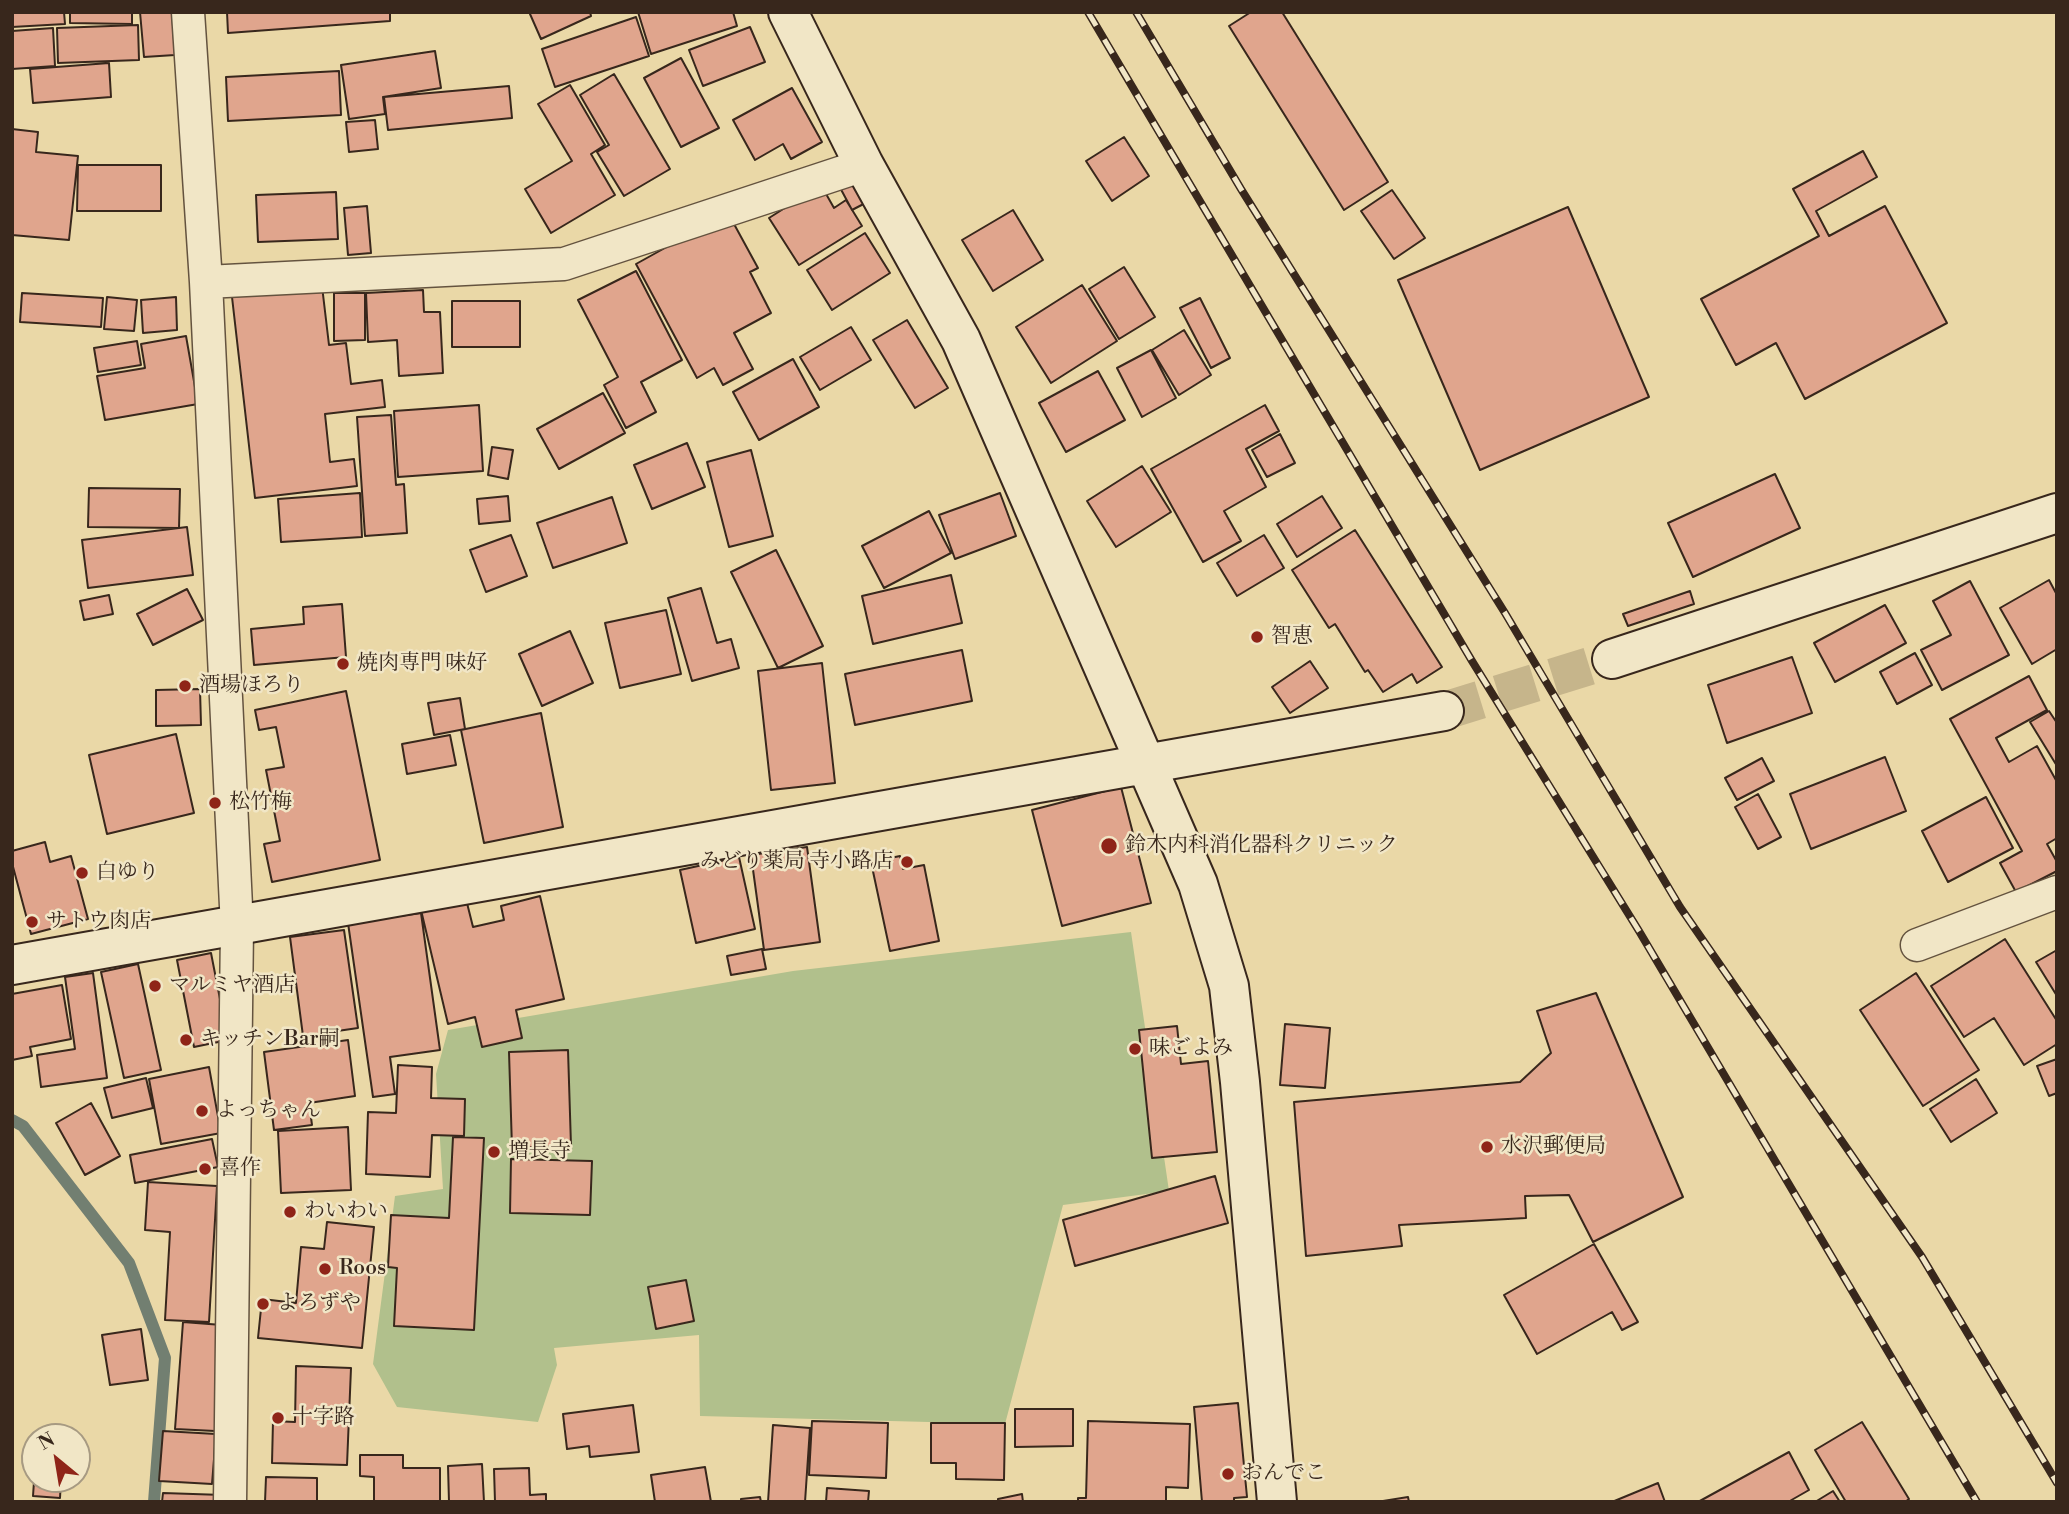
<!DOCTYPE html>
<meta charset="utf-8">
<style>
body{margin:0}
#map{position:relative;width:2069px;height:1514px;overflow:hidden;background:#ead8a7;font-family:"Libre Bodoni",serif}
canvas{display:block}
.frame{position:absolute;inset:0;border:14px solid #38271c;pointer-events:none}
.north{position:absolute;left:21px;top:1423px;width:70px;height:70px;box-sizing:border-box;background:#f1e6c6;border:2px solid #a79a82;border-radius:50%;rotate:330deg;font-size:19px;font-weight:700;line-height:28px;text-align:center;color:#38271c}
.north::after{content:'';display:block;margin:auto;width:24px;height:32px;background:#8f2418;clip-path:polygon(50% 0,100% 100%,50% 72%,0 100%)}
</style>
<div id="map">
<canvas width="2069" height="1514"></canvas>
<div class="frame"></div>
<div class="north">N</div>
</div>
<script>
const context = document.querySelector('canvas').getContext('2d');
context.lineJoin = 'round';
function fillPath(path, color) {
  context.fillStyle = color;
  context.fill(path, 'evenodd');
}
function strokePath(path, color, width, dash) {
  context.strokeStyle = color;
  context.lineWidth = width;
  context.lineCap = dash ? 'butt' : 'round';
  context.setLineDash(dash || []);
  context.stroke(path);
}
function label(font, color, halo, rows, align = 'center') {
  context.font = font + ' "Libre Bodoni","Noto Serif JP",serif';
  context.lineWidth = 5;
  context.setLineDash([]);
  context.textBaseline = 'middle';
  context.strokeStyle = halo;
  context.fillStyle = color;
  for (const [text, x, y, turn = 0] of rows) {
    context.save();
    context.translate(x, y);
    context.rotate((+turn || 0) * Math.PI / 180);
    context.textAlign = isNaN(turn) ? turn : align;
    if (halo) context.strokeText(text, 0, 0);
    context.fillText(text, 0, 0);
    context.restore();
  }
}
fillPath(new Path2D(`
 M1131 932 1169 1191 1063 1205 1005 1424 700 1416 699 1335 554 1348 557 1365 538 1422 397 1407 373 1364 395 1196 443 1189 436 1074 448 1030 793 971Z`), '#b1c08c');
strokePath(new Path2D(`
 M12 1120 23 1126 129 1263 165 1358 154 1502`), '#727f71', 12);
const building = new Path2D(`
 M12 12H64L65 24 12 27Z
 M70 12H132V24L70 23Z
 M140 12H172L175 55 144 57Z
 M227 12H390V21L228 33Z
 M532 12H590L591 16 541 39 530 14Z
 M638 12H733L737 26 651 54Z
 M1251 12H1282L1388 182 1344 210 1229 26Z
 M636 17 649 56 555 87 542 49Z
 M138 25 139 60 58 63 57 28Z
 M750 27 765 62 703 86 689 50Z
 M53 28 55 66 12 69V31Z
 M435 51 441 88 383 97 385 114 349 119 341 65Z
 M681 58 719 128 681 147 644 78Z
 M109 63 111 97 33 103 30 69Z
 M339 71 341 115 228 121 226 77Z
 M614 74 670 169 624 196 597 152 609 145 580 95Z
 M570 85 605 145 591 154 615 195 551 233 525 189 572 161 538 104Z
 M509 86 512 118 388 130 384 97Z
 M792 88 822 142 791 159 783 144 755 160 733 120Z
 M375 120 378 149 349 152 346 122Z
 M12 129 38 132 36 152 78 156 69 240 12 235Z
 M1124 137 1149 176 1112 201 1086 161Z
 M1863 151 1877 177 1816 211 1829 236 1885 206 1947 323 1805 399 1776 343 1736 365 1701 299 1819 236 1793 189Z
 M78 165H161V211H77Z
 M860 170 875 198 852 210 837 182Z
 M821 185 834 208 846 200 862 226 799 265 769 218Z
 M1392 190 1425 238 1394 259 1361 211Z
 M336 192 338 239 258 242 256 195Z
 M367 206 371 253 348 255 344 208Z
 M1568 207 1649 397 1480 470 1398 280Z
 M1013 210 1043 260 993 291 962 240Z
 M728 213 758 268 750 272 771 313 734 333 753 369 723 385 714 368 697 378 636 264Z
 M865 233 890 273 832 310 807 270Z
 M1124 267 1155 317 1119 339 1089 289Z
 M636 271 682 360 641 382 656 412 626 428 604 385 618 377 578 300Z
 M1082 285 1117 341 1051 383 1016 327Z
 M322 286 329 345 346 343 351 384 382 380 385 407 325 414 330 462 354 459 357 486 255 498 232 297Z
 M423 290 424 312H440L443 373 399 376 397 340 368 342 366 293Z
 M22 293 103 298 101 327 20 322Z
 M334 293H365V340L334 341Z
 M107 297 137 300 134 331 104 329Z
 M176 297 177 330 143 333 141 300Z
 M1200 298 1230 358 1211 368 1180 308Z
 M452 301H520V347H452Z
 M907 320 948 388 915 408 873 340Z
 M851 327 871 360 820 390 800 357Z
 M1184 330 1211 375 1179 395 1152 350Z
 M186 336 198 404 105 420 97 376 145 368 141 344Z
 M137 341 141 365 98 372 94 348Z
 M1151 350 1176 398 1142 417 1117 368Z
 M793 359 819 407 759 440 733 392Z
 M1098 371 1125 420 1066 452 1039 403Z
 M603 393 625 433 559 469 537 429Z
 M479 405 483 471 398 477 394 411Z
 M1265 405 1279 431 1246 449 1266 487 1224 511 1241 541 1203 562 1151 469Z
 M391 415 396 485 404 484 407 533 365 536 357 417Z
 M1280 434 1295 463 1267 477 1252 450Z
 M687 443 705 487 652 509 634 465Z
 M492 447 513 450 508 479 488 475Z
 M751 450 773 536 729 547 707 462Z
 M1142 466 1171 512 1116 547 1087 501Z
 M1775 474 1800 528 1693 577 1668 523Z
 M89 488 180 489 179 528 88 527Z
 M360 493 362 537 281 542 278 499Z
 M1000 493 1016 536 955 559 939 515Z
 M508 496 510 521 479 524 477 499Z
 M1322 496 1342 528 1297 557 1277 524Z
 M612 497 627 543 553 568 537 523Z
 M929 511 951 553 884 588 862 546Z
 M187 527 193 575 88 588 82 540Z
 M1355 530 1442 667 1417 683 1412 674 1383 692 1368 670 1365 672 1335 624 1329 628 1292 570Z
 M511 535 527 576 486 592 470 550Z
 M1264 535 1284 568 1237 596 1217 563Z
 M776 550 823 646 778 668 731 572Z
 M951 575 962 623 873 644 862 596Z
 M2049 580 2057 595V649L2032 664 2000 608Z
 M1970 581 2009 655 1942 690 1921 650 1951 635 1933 601Z
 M701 588 717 643 731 639 739 668 692 681 668 598Z
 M187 589 203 620 153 645 137 614Z
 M1690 591 1694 604 1628 626 1623 614Z
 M109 595 113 614 84 620 80 601Z
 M342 604 346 657 254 665 251 629 304 624 303 607Z
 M1885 605 1906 643 1835 682 1814 643Z
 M666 610 681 674 620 688 605 623Z
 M570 631 593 683 542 706 519 654Z
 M962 650 972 701 855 725 845 674Z
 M1915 653 1932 685 1897 704 1880 672Z
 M1792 657 1812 713 1727 743 1708 685Z
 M1310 661 1328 688 1290 713 1272 687Z
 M822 663 835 783 771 790 758 671Z
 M2029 676 2047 710 1996 738 2009 762 2037 746 2057 782V838L2047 844 2057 862V871L2016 892 2000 863 2022 851 1950 719Z
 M200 689 201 725 156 726V690Z
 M346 691 380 860 272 882 264 844 280 841 266 770 284 767 276 727 259 730 255 710Z
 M460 698 465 729 434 735 428 703Z
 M2049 711 2057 723V766L2030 722Z
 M541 713 563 827 484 843 461 730Z
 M176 734 194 813 107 834 89 755Z
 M450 735 456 765 407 774 402 744Z
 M1885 757 1906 811 1811 849 1790 794Z
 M1762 758 1774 781 1737 800 1725 778Z
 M1121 787 1151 903 1062 926 1032 810Z
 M1758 794 1781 837 1758 849 1735 807Z
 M1986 797 2013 848 1948 882 1922 831Z
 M45 842 50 862 71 856 88 919 31 934 12 863V851Z
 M807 847 820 942 764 950 751 855Z
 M900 856 903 869 924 865 939 941 890 951 871 862Z
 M739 857 755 929 696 943 680 870Z
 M540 896 564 999 516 1010 522 1038 482 1047 475 1017 448 1024 421 910 466 899 473 927 504 920 501 906Z
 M421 913 440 1050 390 1057 395 1094 373 1097 348 923Z
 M344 930 358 1028 303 1036 290 937Z
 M2005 939 2057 1021V1044L2024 1065 1994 1018 1964 1037 1931 986Z
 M762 949 766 969 731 975 727 956Z
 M2057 950V996L2036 962Z
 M211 953 228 1040 194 1047 177 960Z
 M138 964 161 1070 124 1078 101 972Z
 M93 973 107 1078 41 1087 37 1055 75 1049 65 977Z
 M1916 973 1979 1070 1923 1106 1860 1010Z
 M62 985 71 1039 30 1047 32 1056 12 1060V994Z
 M1596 993 1683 1197 1593 1242 1569 1195 1525 1196 1526 1218 1399 1225 1402 1246 1306 1256 1294 1102 1520 1082 1551 1053 1537 1011Z
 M1285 1024 1330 1028 1325 1088 1280 1085Z
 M1177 1026 1181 1064 1208 1061 1217 1152 1152 1158 1139 1030Z
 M348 1040 355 1096 309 1103 312 1125 274 1130 264 1052Z
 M568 1050 571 1146 512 1148 509 1052Z
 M2057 1059V1093L2049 1096 2037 1066Z
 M398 1065 432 1067 431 1098 465 1099 464 1136 432 1135 430 1177 366 1174 368 1112 396 1113Z
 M209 1067 221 1133 161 1144 149 1079Z
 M146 1078 153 1108 112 1118 104 1088Z
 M1976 1079 1997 1113 1951 1142 1930 1109Z
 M91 1103 120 1156 85 1175 56 1123Z
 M348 1127 351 1190 281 1193 278 1131Z
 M453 1137 484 1138 474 1330 394 1326 397 1268 388 1267 391 1215 449 1218Z
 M212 1139 218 1167 135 1183 130 1155Z
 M511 1159 592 1161 590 1215 510 1213Z
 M1215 1176 1228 1223 1075 1266 1063 1220Z
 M148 1182 217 1186 209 1322 165 1320 170 1232 145 1230Z
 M327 1222 374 1227 362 1348 258 1338 262 1299 296 1303 301 1247 324 1249Z
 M1594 1244 1638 1322 1622 1330 1612 1312 1537 1354 1504 1295Z
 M686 1280 694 1321 656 1329 648 1287Z
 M183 1322 222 1325 215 1431 175 1429Z
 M141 1329 148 1380 110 1385 102 1335Z
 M296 1366 351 1368 347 1465 272 1463 273 1421 295 1422Z
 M1238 1403 1247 1497 1234 1498V1502H1202L1194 1407Z
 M633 1405 639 1452 590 1457 589 1446 567 1449 563 1414Z
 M1015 1409H1073V1446L1015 1447Z
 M812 1421 888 1423 886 1478 809 1475Z
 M1088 1421 1190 1424 1188 1488 1166 1487V1502H1078V1498H1086Z
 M1862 1422 1909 1499 1905 1502H1846L1815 1450Z
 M931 1423H1005L1004 1480 956 1479V1463H931Z
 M773 1425 810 1428 805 1502H768Z
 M163 1431 216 1434 212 1484 159 1481Z
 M1789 1452 1809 1490 1788 1502H1698Z
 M360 1455H403V1468H440V1502H374V1477L360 1476Z
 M482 1464 484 1502H449L448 1466Z
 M35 1467V1479H61L60 1498 33 1496Z
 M705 1467 711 1502H655L651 1475Z
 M529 1468 530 1495 546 1494V1502H495L494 1469Z
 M266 1477 317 1478V1502H265Z
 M1658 1483 1665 1502H1612Z
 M827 1488 869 1491 868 1502H826Z
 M1833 1491 1840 1502H1815Z
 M163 1493 223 1495 222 1502H162Z
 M1022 1494 1023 1502H998V1499Z
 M760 1497 761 1502H741V1499Z
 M1408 1497 1409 1502H1383V1501Z`);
fillPath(building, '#e0a58d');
strokePath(building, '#38271c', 2);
strokePath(new Path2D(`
 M1444 711 1612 659`), '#c6b58b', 38, [38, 19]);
const street = new Path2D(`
 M188 12 206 282 237 927 230 1502
 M206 282 564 264 864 165
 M1917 945 2057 892`);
const secondary = new Path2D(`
 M788 12 864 165 961 340 1198 884 1229 986 1240 1082 1277 1502
 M1612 659 2057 513
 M12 965 1444 711`);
strokePath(street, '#64533f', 35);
strokePath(secondary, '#38271c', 42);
strokePath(street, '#f1e6c6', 32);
strokePath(secondary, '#f1e6c6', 38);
const rail = new Path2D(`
 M1088 12 1472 661 1639 931 1977 1502
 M1136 12 1241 189 1505 613 1680 907 1922 1257 2057 1483`);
strokePath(rail, '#38271c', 8);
strokePath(rail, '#f1e6c6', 5, [16]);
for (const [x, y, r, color] of [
 [1257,637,7,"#8f2418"],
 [343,664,7,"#8f2418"],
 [185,686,7,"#8f2418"],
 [215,803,7,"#8f2418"],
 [1109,846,9,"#8f2418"],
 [907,862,7,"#8f2418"],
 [82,873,7,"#8f2418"],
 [32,922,7,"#8f2418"],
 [155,986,7,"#8f2418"],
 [186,1040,7,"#8f2418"],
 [1135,1049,7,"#8f2418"],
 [202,1111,7,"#8f2418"],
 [1487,1147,7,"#8f2418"],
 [494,1152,7,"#8f2418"],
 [205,1169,7,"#8f2418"],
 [290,1212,7,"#8f2418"],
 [325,1269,7,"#8f2418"],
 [263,1304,7,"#8f2418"],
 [278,1418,7,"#8f2418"],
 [1228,1474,7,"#8f2418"]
]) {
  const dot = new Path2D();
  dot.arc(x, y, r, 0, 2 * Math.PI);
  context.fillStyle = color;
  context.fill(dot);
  strokePath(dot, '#f1e6c6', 2.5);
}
label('21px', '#38271c', '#f1e6c6', [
 ["智恵",1271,637],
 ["焼肉専門 味好",357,664],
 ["酒場ほろり",199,686],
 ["松竹梅",229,803],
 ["鈴木内科消化器科クリニック",1125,846],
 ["みどり薬局 寺小路店",893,862,"right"],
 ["白ゆり",96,873],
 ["サトウ肉店",46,922],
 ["マルミヤ酒店",169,986],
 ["キッチンBar嗣",200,1040],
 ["味ごよみ",1149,1049],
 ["よっちゃん",216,1111],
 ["水沢郵便局",1501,1147],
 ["増長寺",508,1152],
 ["喜作",219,1169],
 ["わいわい",304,1212],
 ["Roos",339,1269],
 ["よろずや",277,1304],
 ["十字路",292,1418],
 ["おんでこ",1242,1474]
], 'left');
</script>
